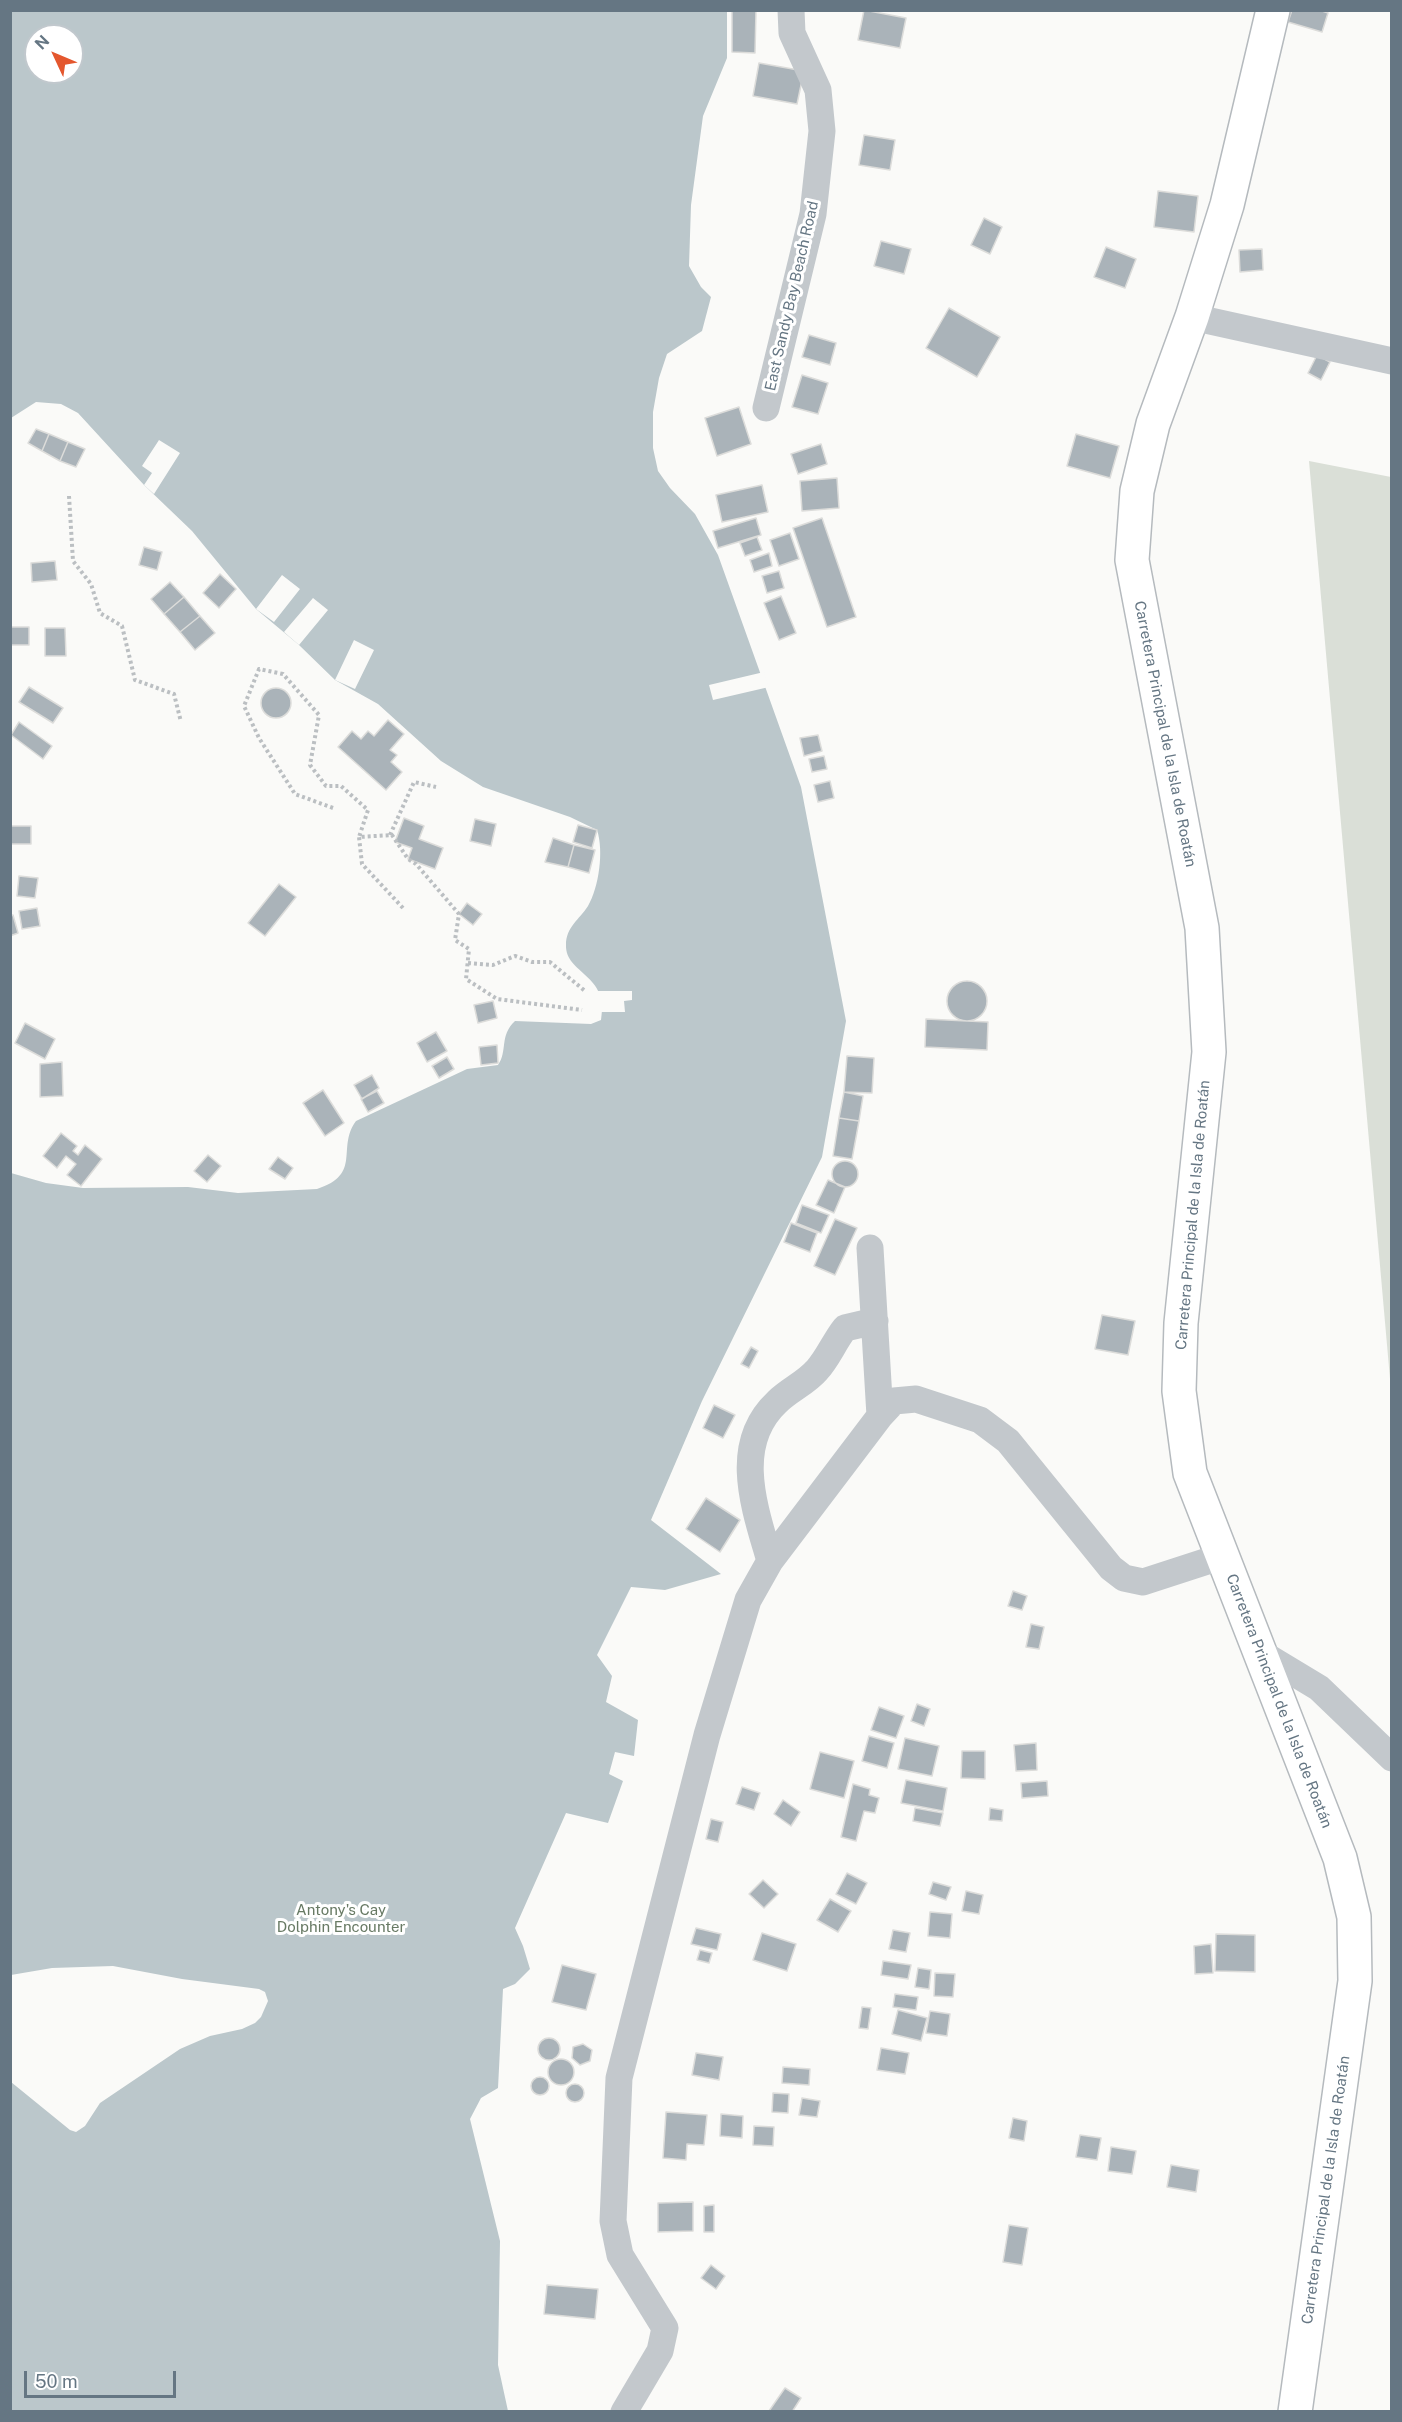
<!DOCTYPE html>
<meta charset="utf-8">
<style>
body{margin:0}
#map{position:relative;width:1402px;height:2422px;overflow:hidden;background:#fafaf8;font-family:"Public Sans",sans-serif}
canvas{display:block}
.frame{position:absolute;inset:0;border:12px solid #657683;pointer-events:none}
.north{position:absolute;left:24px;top:24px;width:60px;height:60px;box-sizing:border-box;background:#fff;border:2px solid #c1c8cd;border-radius:50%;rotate:314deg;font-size:16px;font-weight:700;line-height:24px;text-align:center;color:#657683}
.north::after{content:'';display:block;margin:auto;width:21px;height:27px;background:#e4572e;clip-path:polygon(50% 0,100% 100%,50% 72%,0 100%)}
.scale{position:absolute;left:24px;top:2371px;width:152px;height:27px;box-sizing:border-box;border:3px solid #657683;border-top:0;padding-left:8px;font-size:18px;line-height:21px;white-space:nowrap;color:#657683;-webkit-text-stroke:4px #fff;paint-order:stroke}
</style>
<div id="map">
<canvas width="1402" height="2422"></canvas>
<div class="frame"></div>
<div class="north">N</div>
<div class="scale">50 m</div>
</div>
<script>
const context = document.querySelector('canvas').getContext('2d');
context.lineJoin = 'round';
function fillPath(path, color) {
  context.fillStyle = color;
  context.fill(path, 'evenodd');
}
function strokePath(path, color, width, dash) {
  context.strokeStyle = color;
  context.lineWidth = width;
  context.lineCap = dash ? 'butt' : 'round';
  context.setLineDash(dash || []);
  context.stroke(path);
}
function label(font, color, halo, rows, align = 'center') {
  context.font = font + ' "Public Sans",sans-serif';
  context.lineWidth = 6;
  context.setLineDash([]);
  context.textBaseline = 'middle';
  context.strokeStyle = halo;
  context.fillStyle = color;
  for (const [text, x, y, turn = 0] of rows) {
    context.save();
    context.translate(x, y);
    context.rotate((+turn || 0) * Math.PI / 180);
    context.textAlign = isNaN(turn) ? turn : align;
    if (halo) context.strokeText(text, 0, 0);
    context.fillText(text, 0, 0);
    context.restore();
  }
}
fillPath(new Path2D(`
 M1309 461 1391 477V1390Z`), '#dadfd7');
fillPath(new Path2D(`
 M11 11H727V58L703 116 691 205 689 266 701 287 711 297 702 331 667 354 659 378 653 412V448L658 471 670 488 695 514 718 555 801 787 846 1021 822 1157 702 1401 651 1520 721 1574 665 1590 631 1587 597 1655 612 1676 606 1702 638 1720 634 1756 615 1752 609 1774 623 1781 608 1823 566 1813 515 1928 523 1946 530 1969 515 1984 503 1989 498 2088 481 2098 470 2119 500 2241 498 2365 508 2411H11V2082L70 2130 76 2132 85 2126 100 2103 180 2049 210 2036 242 2029 255 2023 261 2017 268 2001 265 1992 259 1989 182 1979 113 1966 52 1968 11 1975V1173L46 1183 83 1188 188 1187 238 1193 317 1189C363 1174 336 1148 356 1121L467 1069 498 1065C508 1051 499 1036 515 1021L591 1024 601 1020C610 974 565 974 566 945 566 927 579 920 588 906 599 887 604 851 597 830L570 817 483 787 441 761 378 704 335 680 299 645 256 609 192 531 144 485 78 413 61 404 36 402 11 418ZM36 36H72V72H36Z`), '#bbc7cb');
fillPath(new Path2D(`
 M159 440 180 453 154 494 144 485 152 473 142 466Z
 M282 575 300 589 274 622 256 609Z
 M313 598 328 610 299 645 284 632Z
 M354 640 374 650 355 689 335 680Z
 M764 672 769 687 713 700 709 685Z
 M597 991H632V1000L624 1001 625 1012H600Z`), '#fafaf8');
const building = new Path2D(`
 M732 10H756L755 53 732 52Z
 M864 10 906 18 900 48 858 40Z
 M1292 10H1319L1328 13 1322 32 1288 22Z
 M759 63 804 71 797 104 753 96Z
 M864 135 895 140 890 170 859 165Z
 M1158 191 1198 196 1194 232 1154 227Z
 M984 218 1002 227 990 254 971 245Z
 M881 241 911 249 904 274 874 266Z
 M1106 247 1136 259 1125 288 1094 277Z
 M1262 249 1263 270 1240 272 1239 250Z
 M949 308 1000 337 977 377 926 348Z
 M809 335 836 343 830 365 802 357Z
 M1317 355 1330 362 1321 380 1308 373Z
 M802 375 828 383 818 414 792 407Z
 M739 407 751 444 717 456 705 418Z
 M36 429 49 434 42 451 28 443Z
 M49 434 68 442 60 461 42 451Z
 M1076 434 1119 446 1110 478 1067 466Z
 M68 442 85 449 76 467 60 461Z
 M821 444 827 464 798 474 791 454Z
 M837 478 839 508 802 511 800 481Z
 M762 485 768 512 722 522 716 495Z
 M756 518 761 535 718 548 713 531Z
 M822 518 856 617 827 627 793 528Z
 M790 533 799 559 779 566 770 540Z
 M757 537 762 550 745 556 740 543Z
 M144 547 162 552 157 570 139 565Z
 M769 553 772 566 754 572 750 560Z
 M55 561 57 580 32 582 31 563Z
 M779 571 784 588 767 593 762 576Z
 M220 574 236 589 219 608 203 593Z
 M170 582 184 597 164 614 151 599Z
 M781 596 796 633 779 640 764 603Z
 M184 597 200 616 180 632 164 614Z
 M200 616 215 633 195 650 180 632Z
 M10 627H29V645H10Z
 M45 628H65L66 656H45Z
 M29 687 63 708 53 723 19 702Z
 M261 703a15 15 0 1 1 30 0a15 15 0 1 1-30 0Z
 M388 720 404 734 390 750 397 755 391 762 402 772 386 790 338 747 352 731 361 739 368 731 374 736Z
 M19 722 52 746 43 759 11 735Z
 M818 735 822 751 804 756 800 738Z
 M824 756 827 769 812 772 809 759Z
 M830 781 834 798 818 802 814 785Z
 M404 818 424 826 419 839 443 848 435 869 408 859 412 848 395 842Z
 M475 819 496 824 491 846 470 841Z
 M578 825 597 830 592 848 573 842Z
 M10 826H31V844H10Z
 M553 838 574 845 568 867 545 862Z
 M574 845 595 850 589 873 568 867Z
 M19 876 38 878 35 898 17 896Z
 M279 884 296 897 265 936 248 923Z
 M467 903 482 914 473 925 459 914Z
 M37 908 40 926 22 929 19 911Z
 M13 915 18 933 10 936V916Z
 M947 1001a20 20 0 1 1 40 0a20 20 0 1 1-40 0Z
 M493 1001 497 1018 478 1023 474 1005Z
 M926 1019 988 1022 987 1050 925 1047Z
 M25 1023 55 1039 45 1059 15 1043Z
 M436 1032 447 1051 427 1062 417 1043Z
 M497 1045 498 1063 481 1065 479 1047Z
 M847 1056 874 1058 872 1093 844 1092Z
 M447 1057 454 1069 439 1078 432 1066Z
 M62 1062 63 1096 40 1097V1064Z
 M372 1075 379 1088 362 1099 354 1085Z
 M323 1090 344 1123 325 1136 303 1103Z
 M377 1091 384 1103 368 1112 361 1099Z
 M844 1092 863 1096 859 1121 839 1118Z
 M839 1118 859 1121 852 1159 833 1156Z
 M61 1133 77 1146 73 1151 78 1155 85 1145 102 1159 81 1186 67 1175 76 1164 66 1156 57 1168 43 1156Z
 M208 1155 221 1166 207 1182 194 1171Z
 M278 1157 293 1168 285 1179 269 1169Z
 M832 1174a13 13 0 1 1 26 0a13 13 0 1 1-26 0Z
 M828 1180 845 1187 834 1213 816 1205Z
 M802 1205 829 1215 821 1233 796 1223Z
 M835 1219 857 1228 835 1275 814 1266Z
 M791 1223 817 1233 810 1252 784 1242Z
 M1102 1315 1135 1321 1128 1355 1095 1349Z
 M751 1347 758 1351 749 1368 741 1364Z
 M714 1405 735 1415 723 1438 703 1428Z
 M706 1498 740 1520 720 1552 686 1529Z
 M1013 1591 1027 1596 1022 1610 1008 1606Z
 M1031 1624 1044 1627 1039 1649 1026 1647Z
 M917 1704 930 1709 924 1726 911 1721Z
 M879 1707 904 1716 896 1738 871 1730Z
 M869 1736 894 1743 887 1768 862 1761Z
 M905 1738 939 1746 932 1776 898 1769Z
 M1036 1743 1037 1770 1016 1771 1014 1745Z
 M962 1751H985V1779L961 1778Z
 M820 1752 854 1761 844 1798 810 1789Z
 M906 1780 947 1788 943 1811 901 1803Z
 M1047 1781 1048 1796 1022 1798 1021 1783Z
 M853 1784 870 1789 869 1795 879 1798 875 1813 864 1811 856 1841 841 1837Z
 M742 1787 760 1793 754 1810 736 1804Z
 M783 1800 800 1812 791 1826 774 1814Z
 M915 1808 943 1813 940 1826 913 1821Z
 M990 1808 1003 1810 1002 1821 989 1820Z
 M711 1819 723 1822 718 1842 706 1839Z
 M847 1873 867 1883 856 1904 836 1894Z
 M763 1880 778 1894 764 1908 749 1894Z
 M933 1882 951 1887 946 1900 929 1894Z
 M966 1891 983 1895 979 1914 962 1911Z
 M830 1899 851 1911 838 1932 817 1920Z
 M930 1912 952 1914 950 1938 928 1936Z
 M696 1928 721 1934 717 1950 691 1944Z
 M893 1930 910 1933 906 1952 889 1949Z
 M762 1933 796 1944 787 1971 753 1960Z
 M1216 1934 1255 1935V1972L1215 1971Z
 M1211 1944 1213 1973 1195 1974 1194 1946Z
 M700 1950 712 1953 709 1963 697 1960Z
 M883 1961 911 1965 908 1979 881 1975Z
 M562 1965 596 1974 586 2010 552 2002Z
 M918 1968 931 1970 929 1989 915 1987Z
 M935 1973 955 1974 953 1997 934 1996Z
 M895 1994 918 1997 916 2010 893 2007Z
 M862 2007 871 2008 868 2029 859 2028Z
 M898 2010 927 2018 921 2041 892 2034Z
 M930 2011 950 2014 947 2036 926 2033Z
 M538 2049a11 11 0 1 1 22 0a11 11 0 1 1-22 0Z
 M583 2044 592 2050 590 2061 580 2065 572 2058 573 2047Z
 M881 2048 909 2053 905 2074 877 2070Z
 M696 2053 723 2057 719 2080 692 2075Z
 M548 2072a13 13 0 1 1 26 0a13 13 0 1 1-26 0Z
 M783 2067 810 2069 809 2085 782 2083Z
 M531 2086a9 9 0 1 1 18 0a9 9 0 1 1-18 0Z
 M566 2093a9 9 0 1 1 18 0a9 9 0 1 1-18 0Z
 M773 2093 789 2094 788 2113 772 2112Z
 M802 2098 820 2101 817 2117 799 2115Z
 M666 2112 707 2115 704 2145 687 2144 686 2160 663 2158Z
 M721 2114 743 2116 742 2138 720 2136Z
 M1013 2118 1027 2121 1024 2141 1009 2138Z
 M754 2126 774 2127 773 2146 753 2145Z
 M1080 2135 1101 2138 1097 2160 1076 2157Z
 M1111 2147 1136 2151 1132 2174 1108 2171Z
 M1171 2165 1199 2170 1196 2192 1167 2187Z
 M693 2202V2231L658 2232V2203Z
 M714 2205V2232H704V2206Z
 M1009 2225 1028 2228 1022 2265 1003 2262Z
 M711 2265 725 2276 716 2289 701 2278Z
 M547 2285 598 2289 595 2319 544 2314Z
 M785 2388 801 2398 792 2412 769 2411Z`);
fillPath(building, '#aab3b9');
strokePath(building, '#dcdcda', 1.5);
const major = new Path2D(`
 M1273 10 1227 205 1192 317 1153 424 1137 491 1132 560 1202 928 1209 1052 1181 1323 1179 1391 1190 1473 1340 1858 1354 1917 1355 1981 1295 2412`);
strokePath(major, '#b5babe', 36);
strokePath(new Path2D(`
 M69 496 73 561 91 584 100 613 122 626 135 680 174 694 181 722
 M333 808 295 794 259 738 244 706 259 669 283 674 319 715 310 765 326 786H341L368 810 359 837
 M390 835 414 782 436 787
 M403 908 362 864 359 837 392 835 408 859 416 864 459 914 455 940 469 949 466 979 497 999 582 1010
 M468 963 493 965 515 956 532 962H550L585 991`), '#bbbfc2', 4, [3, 3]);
strokePath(new Path2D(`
 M1192 317 1392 361
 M766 408 813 214 822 131 818 90 792 33 791 10
 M870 1248 880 1416
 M770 1561C755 1509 731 1445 777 1402 789 1390 806 1383 817 1370 828 1358 834 1342 845 1328L875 1321
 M1261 1653 1319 1688 1392 1758
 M624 2412 660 2351 665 2328 620 2255 613 2221 619 2078 707 1735 748 1600 770 1561 880 1416 894 1401 916 1399 980 1420 1008 1441 1111 1568 1124 1578 1143 1582 1223 1556`), '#c3c8cc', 27);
strokePath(major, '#fff', 33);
label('15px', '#657683', '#fff', [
 ["East Sandy Bay Beach Road",792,296,-77],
 ["Carretera Principal de la Isla de Roatán",1165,734,79],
 ["Carretera Principal de la Isla de Roatán",1193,1215,-85],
 ["Carretera Principal de la Isla de Roatán",1279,1701,69],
 ["Carretera Principal de la Isla de Roatán",1326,2190,-82]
]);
label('15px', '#687a64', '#fff', [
 ["Antony's Cay",341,1910],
 ["Dolphin Encounter",341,1927]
]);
</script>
